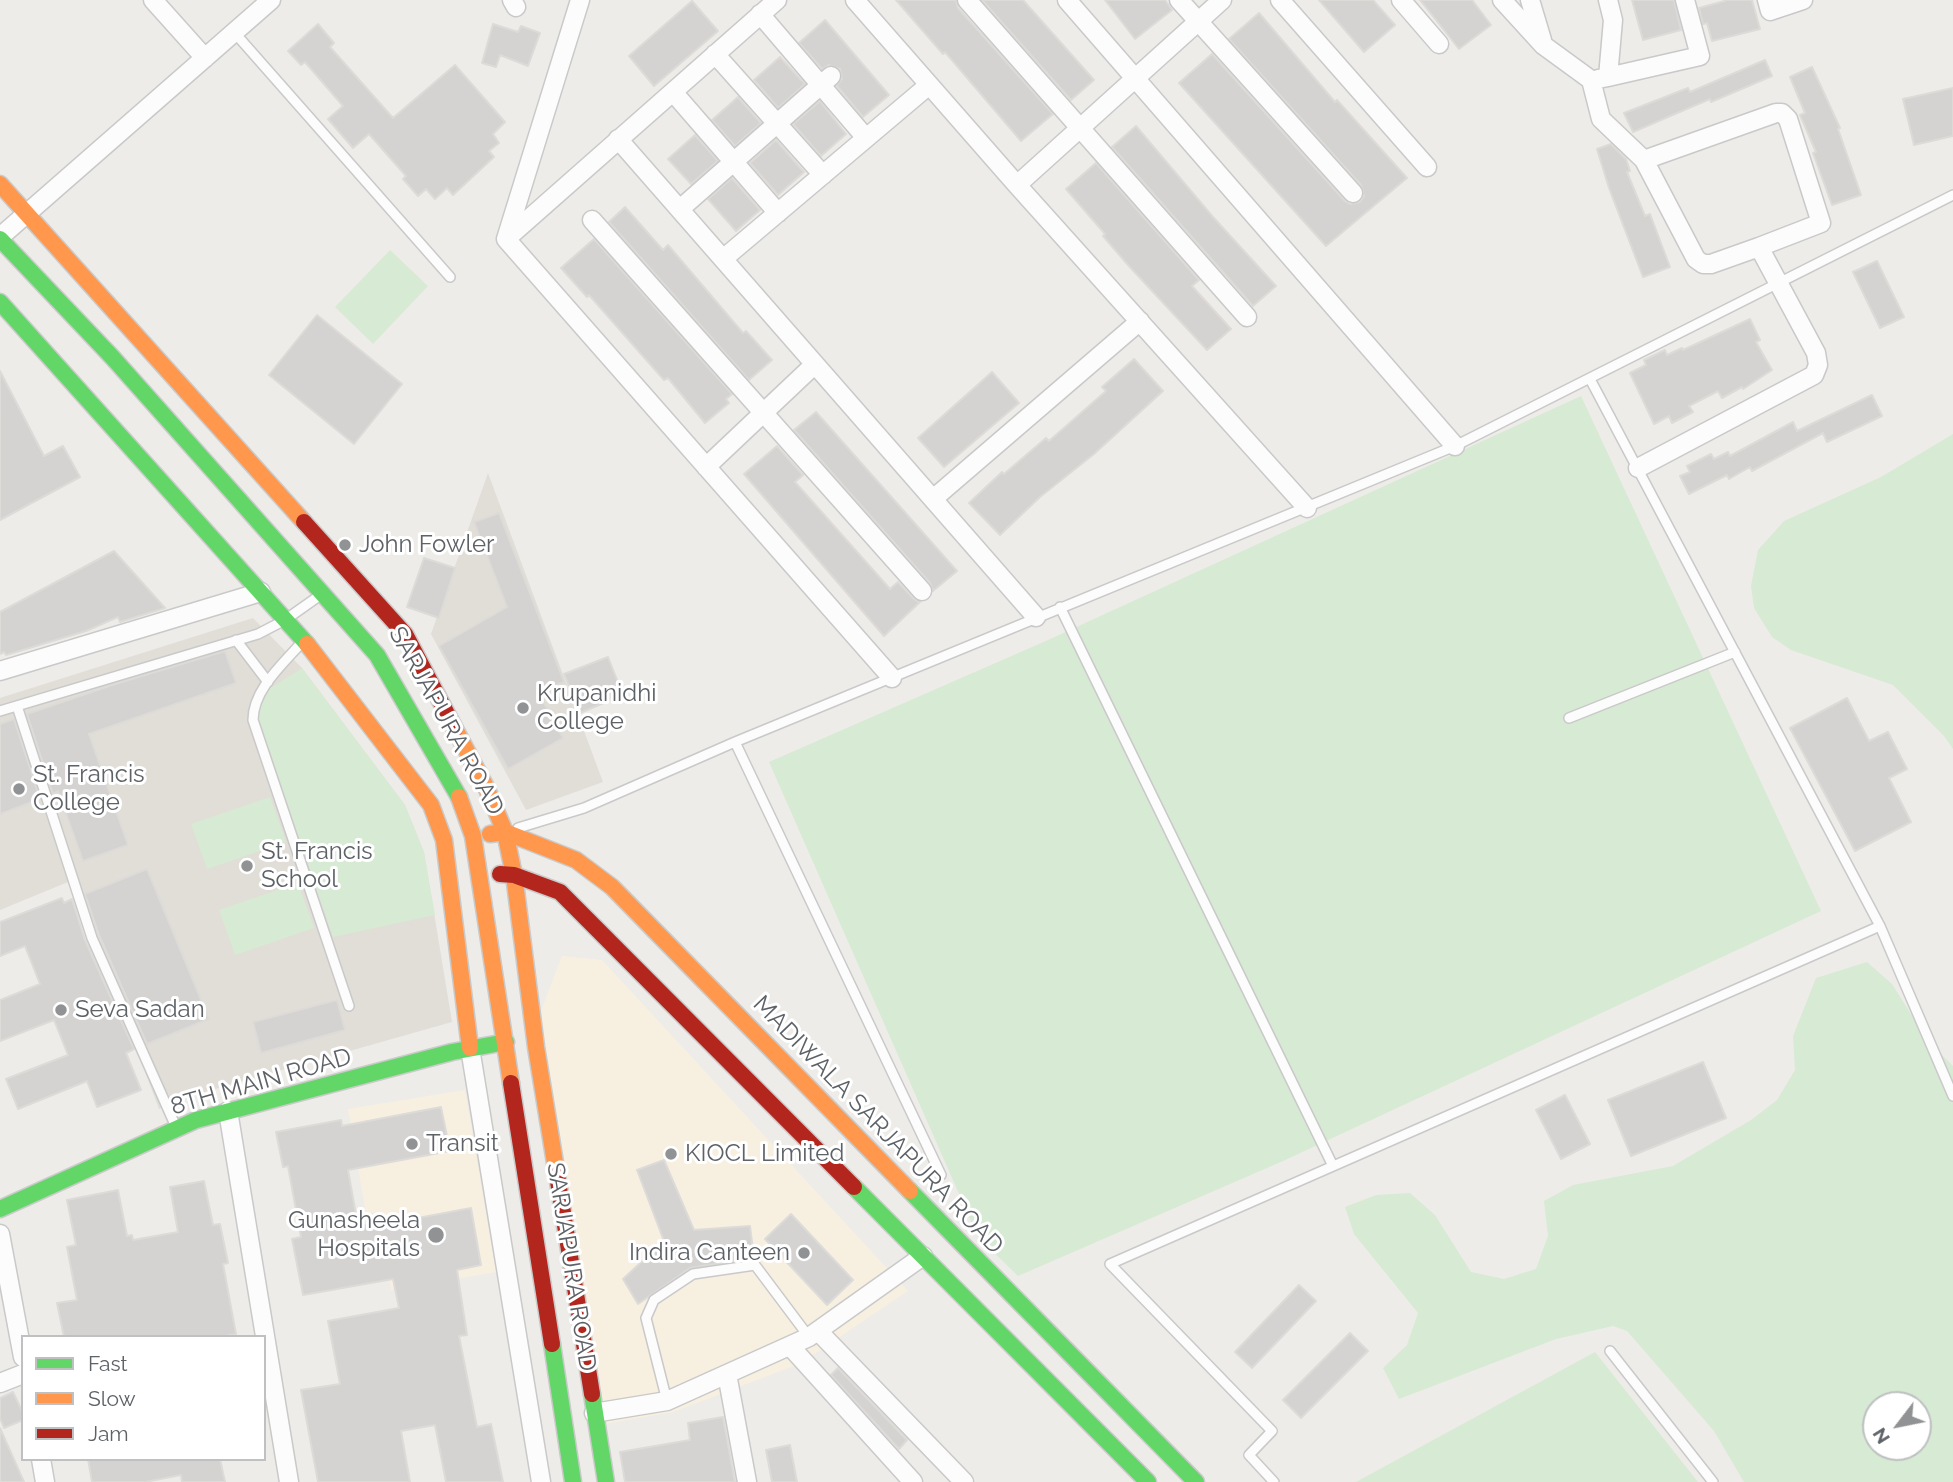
<!DOCTYPE html>
<style>
body{margin:0}
#map{position:relative;width:1953px;height:1482px;overflow:hidden;background:#eeece8;font-family:Raleway,sans-serif}
canvas{display:block}
.legend{position:absolute;left:21px;top:1335px;width:245px;height:126px;box-sizing:border-box;background:#fff;border:2px solid #bec0c2;margin:0;padding:9px 12px;list-style:none;font-size:21px;color:#5d6267}
.legend li{display:flex;align-items:center;gap:14px;height:35px}
.legend b{width:35px;border:2px solid #bec0c2}
.north{position:absolute;left:1862px;top:1391px;width:70px;height:70px;box-sizing:border-box;background:#fff;border:2px solid #bec0c2;border-radius:50%;rotate:238deg;font-size:19px;font-weight:700;line-height:28px;text-align:center;color:#5d6267}
.north::after{content:'';display:block;margin:auto;width:24px;height:32px;background:#909294;clip-path:polygon(50% 0,100% 100%,50% 72%,0 100%)}
</style>
<div id="map">
<canvas width="1953" height="1482"></canvas>
<ul class="legend">
<li><b style="height:9px;background:#63d668"></b>Fast</li>
<li><b style="height:9px;background:#ff974d"></b>Slow</li>
<li><b style="height:9px;background:#b3261e"></b>Jam</li>
</ul>
<div class="north">N</div>
</div>
<script>
const context = document.querySelector('canvas').getContext('2d');
context.lineJoin = 'round';
function fillPath(path, color) {
  context.fillStyle = color;
  context.fill(path, 'evenodd');
}
function strokePath(path, color, width, dash) {
  context.strokeStyle = color;
  context.lineWidth = width;
  context.lineCap = dash ? 'butt' : 'round';
  context.setLineDash(dash || []);
  context.stroke(path);
}
function label(font, color, halo, rows, align = 'center') {
  context.font = font + ' Raleway,sans-serif';
  context.lineWidth = 6;
  context.setLineDash([]);
  context.textBaseline = 'middle';
  context.strokeStyle = halo;
  context.fillStyle = color;
  for (const [text, x, y, turn = 0] of rows) {
    context.save();
    context.translate(x, y);
    context.rotate((+turn || 0) * Math.PI / 180);
    context.textAlign = isNaN(turn) ? turn : align;
    if (halo) context.strokeText(text, 0, 0);
    context.fillText(text, 0, 0);
    context.restore();
  }
}
fillPath(new Path2D(`
 M562 956 602 960 908 1291 799 1364 673 1412 604 1424 539 1016Z
 M465 1090 496 1272 391 1290 377 1212 366 1214 348 1109Z`), '#f7f0e1');
fillPath(new Path2D(`
 M488 473 603 782 526 810 431 634Z
 M253 618 302 668 405 805 424 852 452 1022 187 1097 159 1109 73 880 0 910V698Z`), '#e1ded8');
fillPath(new Path2D(`
 M390 250 428 286 373 344 335 307Z
 M1581 396 1821 911 1283 1161 1018 1276 978 1237 769 762 1048 640Z
 M1953 434V749L1944 736 1893 685 1791 650 1772 637 1754 608 1751 586 1758 550 1784 521 1881 477Z
 M302 668 405 805 424 852 435 915 333 937 252 700Z
 M270 797 286 842 207 869 191 824Z
 M298 883 314 928 235 955 219 910Z
 M1867 962 1892 984 1928 1041 1953 1066V1482H1744L1714 1431 1627 1331 1613 1326 1556 1339 1399 1399 1383 1368 1407 1345 1418 1313 1354 1234 1345 1207 1376 1195 1410 1193 1435 1215 1471 1272 1504 1279 1536 1269 1548 1236 1544 1201 1573 1185 1673 1166 1751 1120 1777 1100 1795 1070 1793 1036 1816 978ZM1876 1405H1918V1447H1876Z
 M1595 1352 1698 1482H1356Z`), '#d7ead3');
const building = new Path2D(`
 M896 0H956L958 8 1053 114 1021 141 945 52 943 54Z
 M982 0H1023L1094 80 1071 100Z
 M1105 0H1165L1172 10 1135 39Z
 M1319 0H1373L1395 25 1364 52Z
 M1420 0H1472L1491 25 1459 49Z
 M1632 0H1674L1681 30 1643 40Z
 M1728 0H1752L1760 29 1712 41 1707 23 1703 24 1699 8Z
 M692 1 718 31 654 86 629 56Z
 M1259 13 1335 102 1337 100 1407 178 1326 246 1179 83 1212 54 1345 201 1350 204 1360 202 1364 196 1361 185 1229 39Z
 M825 20 889 95 863 117 837 86 842 79 840 69 829 65 822 69 799 43Z
 M318 24 334 43 330 47 393 118 455 65 505 122 493 134 499 143 489 151 494 157 453 195 447 188 435 199 426 189 418 196 403 179 406 176 369 134 353 148 328 119 343 106 305 62 301 65 288 51Z
 M493 24 518 32 521 26 540 33 528 66 500 55 496 67 482 63Z
 M780 57 805 84 778 108 754 80Z
 M1765 60 1772 76 1711 102 1710 99 1633 132 1624 113 1688 88 1690 92Z
 M1812 67 1840 128 1838 129 1861 195 1832 205 1813 153 1816 152 1800 115 1805 113 1790 77Z
 M1953 88V136L1914 145 1903 99Z
 M738 97 761 123 735 146 712 120Z
 M820 101 846 134 821 156 793 124Z
 M1136 126 1213 217 1276 286 1253 306 1112 147Z
 M695 135 718 161 691 184 668 159Z
 M776 140 804 172 778 195 750 163Z
 M1611 144 1626 159 1630 171 1627 172 1645 216 1650 214 1670 267 1643 277 1609 188 1597 149Z
 M1096 163 1199 280 1192 286 1231 329 1207 350 1128 265 1103 236 1105 234 1066 189Z
 M732 178 760 210 736 231 708 199Z
 M625 207 663 250 668 245 743 333 746 331 772 360 749 380 609 222Z
 M594 239 732 394 726 399 729 403 705 423 668 378 664 380 589 295 587 297 561 268Z
 M1877 261 1904 317 1880 328 1853 272Z
 M317 315 402 384 354 444 269 375Z
 M1750 319 1760 340 1756 342 1772 370 1743 389 1742 387 1722 398 1718 391 1689 406 1693 412 1672 423 1669 416 1654 424 1630 373 1646 365 1644 360 1665 350 1667 355 1682 348 1683 350Z
 M1134 359 1163 391 1094 454 1040 497 1000 535 969 503 1002 472 1004 474 1046 438 1049 441 1106 391 1102 387Z
 M0 371 44 456 63 446 80 477 0 520Z
 M992 372 1019 403 944 467 918 438Z
 M1872 395 1882 416 1827 442 1823 433 1752 471 1750 467 1729 479 1727 475 1689 494 1680 476 1690 472 1687 466 1711 454 1714 459 1728 452 1730 456 1793 422 1797 431Z
 M816 412 957 571 933 591 930 583 794 430Z
 M777 446 803 475 795 482 890 589 898 582 914 599 920 602 884 636 744 474Z
 M499 513 564 682 538 692 563 738 508 769 439 646 507 607 474 522Z
 M114 551 165 608 120 622 118 617 86 631 6 655 4 652 0 654V612Z
 M424 558 455 568 439 618 407 607Z
 M225 651 236 683 89 734 128 845 83 861 58 791 53 794 27 714 115 684Z
 M608 657 623 695 580 713 564 674Z
 M1847 698 1869 741 1888 732 1907 769 1889 778 1911 822 1855 851 1790 728Z
 M14 719 40 799 0 814V724Z
 M147 869 209 1019 147 1044 99 935 85 894Z
 M62 898 64 903 72 899 85 940 134 1049 126 1053 141 1090 97 1107 87 1081 18 1109 6 1079 68 1055 54 1020 0 1041V1000L40 984 25 946 0 956V922Z
 M337 1000 345 1030 261 1053 253 1022Z
 M1703 1062 1726 1118 1631 1156 1608 1100Z
 M1565 1095 1590 1144 1561 1159 1536 1110Z
 M441 1107 450 1151 348 1170 358 1226 370 1224V1227L471 1208 481 1265 457 1270 467 1335 459 1336 477 1427 491 1424 503 1482H446L435 1425 401 1431 410 1482H318L301 1390 340 1384 328 1321 399 1308 393 1279 303 1295 292 1239 301 1237 288 1166 283 1167 276 1132 341 1120 342 1126Z
 M664 1160 694 1230 750 1226 754 1258 690 1268 638 1304 623 1279 664 1241 637 1170Z
 M204 1181 213 1225 220 1224 228 1263 223 1264 236 1334 219 1337H64L57 1303 77 1300 67 1247 76 1245 67 1200 118 1190 127 1236 132 1235 133 1240 178 1232 170 1187Z
 M791 1214 853 1280 827 1305 765 1239Z
 M1299 1285 1316 1301 1252 1368 1235 1352Z
 M1350 1333 1368 1351 1301 1418 1283 1400Z
 M838 1368 907 1440 899 1449 831 1375Z
 M13 1392 23 1413V1420L4 1428 0 1418V1398Z
 M723 1417 735 1482H625L620 1452 690 1440 688 1423Z
 M0 1428 24 1482H0Z
 M790 1445 797 1482H772L766 1450Z
 M88 1459H220L225 1482H182L181 1475 145 1482H92Z`);
fillPath(building, '#d4d3d1');
strokePath(building, '#dddbd8', 2);
const lane = new Path2D(`
 M234 32 450 277
 M1590 379 1880 926 1953 1096
 M1060 607 1333 1166
 M236 640 268 682
 M303 641C284 663 253 689 253 720L349 1006
 M17 706 92 938 176 1127
 M0 711 258 634 285 620 319 596
 M1569 718 1735 652
 M735 742 941 1175
 M518 828 584 808 735 742 1455 446 1953 195
 M1610 1351 1713 1482
 M667 1401 646 1318 654 1300 693 1274 755 1265 809 1337
 M1274 1482 1249 1455 1272 1431 1110 1264 1880 926`);
const street = new Path2D(`
 M153 0 205 58
 M512 0 516 7
 M855 0 1017 185 1307 508
 M967 0 1247 317
 M1067 0 1455 446
 M1179 0 1353 193
 M1280 0 1427 167
 M1401 0 1439 44
 M1502 0 1543 45 1591 80 1601 119 1644 160
 M1530 0 1542 40
 M1767 0 1770 11 1803 0
 M760 14 866 138
 M715 54 823 175
 M1608 77 1700 56 1685 0
 M1598 79 1608 77 1613 20 1608 0
 M673 92 778 213
 M618 139 1036 617
 M1017 185 1222 0
 M680 209 831 76
 M592 220 922 591
 M0 237 271 0
 M506 239 892 678
 M506 239 777 0
 M506 239 580 0
 M723 259 929 85
 M706 467 815 364
 M1638 468 1814 375 1818 365 1816 353 1759 247 1711 264H1703L1696 259 1644 160 1776 113H1782L1788 119 1821 223 1759 247
 M933 499 1140 321
 M0 671 261 592
 M470 1048 541 1482
 M228 1111 289 1482
 M0 1234 23 1357
 M818 1331 964 1482
 M790 1346 913 1482
 M727 1374 747 1482
 M0 1383 23 1374
 M594 1413 667 1401 809 1337 923 1256
 M41 1459 45 1482`);
const fast = new Path2D(`
 M0 239 113 358 377 655 459 797
 M0 302 307 644
 M854 1187 1148 1482
 M910 1191 1196 1482
 M0 1209 196 1120 452 1052 506 1042
 M552 1344 573 1482
 M592 1394 606 1482`);
const slow = new Path2D(`
 M0 184 304 522
 M307 644 431 805 444 840 470 1048
 M455 729 486 787 505 832 514 875 536 1047 557 1175
 M459 797 473 836 511 1083
 M490 834 505 832 576 860 612 887 910 1191`);
const jam = new Path2D(`
 M304 522 405 634 455 729
 M500 874 514 875 560 892 854 1187
 M511 1083 552 1344
 M557 1175 592 1394`);
strokePath(lane, '#c9c9c9', 12);
strokePath(street, '#c9c9c9', 21);
strokePath(fast, '#cacaca', 19);
strokePath(slow, '#cacaca', 19);
strokePath(jam, '#cacaca', 19);
strokePath(lane, '#fcfcfc', 9);
strokePath(street, '#fcfcfc', 18);
strokePath(fast, '#63d668', 16);
strokePath(slow, '#ff974d', 16);
strokePath(jam, '#b3261e', 16);
for (const [x, y, r, color] of [
 [345,545,7,"#909294"],
 [523,708,7,"#909294"],
 [19,789,7,"#909294"],
 [247,866,7,"#909294"],
 [61,1010,7,"#909294"],
 [412,1144,7,"#909294"],
 [671,1154,7,"#909294"],
 [436,1235,9,"#909294"],
 [804,1253,7,"#909294"]
]) {
  const dot = new Path2D();
  dot.arc(x, y, r, 0, 2 * Math.PI);
  context.fillStyle = color;
  context.fill(dot);
  strokePath(dot, '#fff', 2.5);
}
label('24px', '#5d6267', '#fff', [
 ["John Fowler",359,545],
 ["Krupanidhi",537,694],
 ["College",537,722],
 ["St. Francis",33,775],
 ["College",33,803],
 ["St. Francis",261,852],
 ["School",261,880],
 ["Seva Sadan",75,1010],
 ["Transit",426,1144],
 ["KIOCL Limited",685,1154],
 ["Gunasheela",420,1221,"right"],
 ["Hospitals",420,1249,"right"],
 ["Indira Canteen",790,1253,"right"]
], 'left');
label('24px', '#5d6267', '#fff', [
 ["SARJAPURA ROAD",446,721,61],
 ["8TH MAIN ROAD",261,1082,-16],
 ["MADIWALA SARJAPURA ROAD",878,1125,46],
 ["SARJAPURA ROAD",571,1267,81]
]);
</script>
